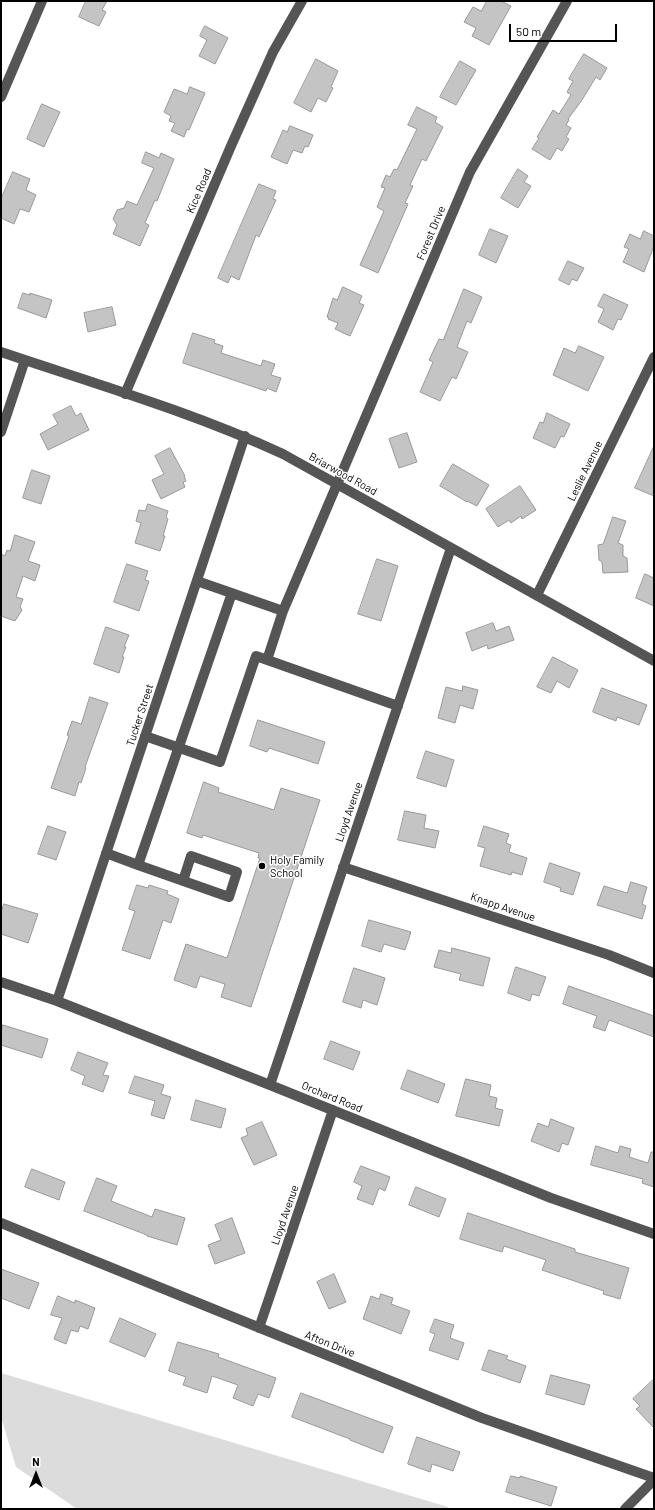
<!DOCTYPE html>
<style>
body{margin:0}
#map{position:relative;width:655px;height:1510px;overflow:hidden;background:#fff;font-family:Barlow,sans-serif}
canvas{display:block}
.frame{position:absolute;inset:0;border:2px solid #000;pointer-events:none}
.north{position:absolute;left:16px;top:1454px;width:40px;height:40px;-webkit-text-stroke:3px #fff;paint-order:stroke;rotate:0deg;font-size:11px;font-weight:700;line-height:16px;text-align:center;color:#000}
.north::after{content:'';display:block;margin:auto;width:14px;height:18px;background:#000;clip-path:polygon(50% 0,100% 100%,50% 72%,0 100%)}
.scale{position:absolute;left:509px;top:24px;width:108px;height:18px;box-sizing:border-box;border:2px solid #000;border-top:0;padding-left:5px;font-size:12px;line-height:14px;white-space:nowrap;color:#000;-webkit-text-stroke:3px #fff;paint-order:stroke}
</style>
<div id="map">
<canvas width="655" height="1510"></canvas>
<div class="frame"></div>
<div class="north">N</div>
<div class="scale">50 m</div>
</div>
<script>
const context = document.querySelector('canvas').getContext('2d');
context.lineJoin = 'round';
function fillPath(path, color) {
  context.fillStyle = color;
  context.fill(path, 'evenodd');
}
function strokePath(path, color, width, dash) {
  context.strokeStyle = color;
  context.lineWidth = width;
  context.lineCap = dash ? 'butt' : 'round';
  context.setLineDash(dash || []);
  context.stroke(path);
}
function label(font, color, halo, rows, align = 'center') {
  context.font = font + ' Barlow,sans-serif';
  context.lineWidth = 3;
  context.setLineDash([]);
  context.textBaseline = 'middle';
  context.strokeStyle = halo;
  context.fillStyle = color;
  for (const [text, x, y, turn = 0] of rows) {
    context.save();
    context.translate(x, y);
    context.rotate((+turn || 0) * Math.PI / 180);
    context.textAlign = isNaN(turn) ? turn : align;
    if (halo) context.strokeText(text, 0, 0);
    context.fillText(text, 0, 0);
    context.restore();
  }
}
fillPath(new Path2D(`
 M1 1373 448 1507V1509H77L16 1467 1 1417Z`), '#dcdcdc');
const building = new Path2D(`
 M86 1H107L102 10 106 12 99 26 79 17Z
 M487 1H501L511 6 489 45 472 36 476 28 464 22 473 7 481 11Z
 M205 26 228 38 215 64 199 56 207 40 200 36Z
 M584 54 607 68 600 80 596 77 582 100 568 119 569 120 566 125 571 128 566 137 569 139 562 151 557 148 550 160 532 149 539 138 537 137 553 110 559 114 571 95 567 92 573 81 569 79Z
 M316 59 338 71 331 87 333 88 326 102 318 98 311 112 294 103Z
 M460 61 476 70 456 105 440 97Z
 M190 87 205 93 189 130 187 129 184 137 171 131 175 123 169 121 171 116 164 112 174 89 187 94Z
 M42 104 60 112 44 147 27 139Z
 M417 107 437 117 435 122 443 127 426 161 422 159 410 185 413 186 405 203 408 204 378 273 360 265 384 211 377 207 385 188 381 187 386 175 390 177 394 169 397 170 417 129 408 125Z
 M290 126 313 135 308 147 305 146 302 153 293 150 287 164 271 157 283 130 287 132Z
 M146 152 159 158 161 153 174 159 157 201 155 200 145 223 149 225 140 246 113 234 117 225 113 219 117 210 124 208 127 201 137 205 154 168 142 163Z
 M518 169 528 176 524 182 531 186 518 208 501 198Z
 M13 172 30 179 26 190 36 195 29 212 20 209 14 224 1 218V199Z
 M259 184 276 191 273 199 276 200 259 237 256 235 239 280 231 276 228 283 218 278Z
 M490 229 508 236 496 263 479 255Z
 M644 231 654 236V246L644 272 623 262 629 249 624 247 630 234 640 239Z
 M568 261 584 268 577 281 572 279 569 285 559 280Z
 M343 287 362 296 359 303 364 305 350 336 335 329 338 323 328 319 329 318 327 317 333 298 337 300Z
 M464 289 482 297 471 323 467 321 457 347 468 352 456 379 452 377 440 401 420 392 433 362 429 360 439 339 443 340Z
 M23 293 30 295V293L52 300 46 318 18 308Z
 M604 294 628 305 621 320 618 319 613 330 598 322 604 309 598 306Z
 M112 307 116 325 88 332 84 313Z
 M193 333 215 340 214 343 223 346 221 353 261 366 263 360 275 364 271 375 281 378 276 392 267 388 266 391 183 363Z
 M579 346 604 357 588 391 553 375 564 348 575 353Z
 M71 406 76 416 81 413 89 430 48 450 40 434 58 424 53 415Z
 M547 413 570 424 564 437 561 436 555 448 533 438 540 422 543 423Z
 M407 433 417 462 399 468 389 439Z
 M654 446V496L635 488Z
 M170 448 185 476H184L186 481 183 482 185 487 161 499 152 480 164 474 155 456Z
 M453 464 489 485 477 506 467 501V502L440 486Z
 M32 470 50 476 41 504 23 498Z
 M520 486 536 510 522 519 521 516 511 523 509 520 498 527 486 509Z
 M148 504 168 511 166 517 168 519 163 536H165L160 551 135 543 141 523 136 521 139 510 145 511Z
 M613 517 626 521 618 543 623 545V556L627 558 628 572 603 573 602 562 599 560 598 545 603 544Z
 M15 535 35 542 28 561 40 565 35 581 23 576 16 597 23 599 20 607 22 610 15 621 1 616V554L5 556 7 550 10 551Z
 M377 559 398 566 381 621 358 614Z
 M127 564 148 571 145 580 149 581 139 611 114 602Z
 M645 574 654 578V606L636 598Z
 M493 623 496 631 509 626 514 640 488 649 487 645 472 651 466 633Z
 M106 627 129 635 124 647H126L122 657H124L119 673 94 664Z
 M553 657 578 670 569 688 557 681 551 693 537 687Z
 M463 686 478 690 473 709 460 705 455 723 438 718 446 687 462 691Z
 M602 688 647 705 639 725 617 717 616 721 593 712Z
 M90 697 108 703 85 767 86 768 81 783 79 782 75 796 51 788 69 736 67 735 72 721 81 724Z
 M258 720 325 742 318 764 269 748 267 752 250 746Z
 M426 751 454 760 446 787 417 778Z
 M204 782 219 788 218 792 274 810 281 788 320 800 251 1007 221 997 225 984 200 976 196 988 174 980 186 944 227 958 260 858H258L259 853 203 835 202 838 187 833Z
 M405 811 426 815 424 828 439 831 435 848 398 840Z
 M48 826 66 832 56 860 38 854Z
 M484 826 509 834 506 843 511 845 509 852 527 858 522 875 512 872 511 875 480 866 485 848 478 846Z
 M550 863 580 873 573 895 560 891 561 888 544 882Z
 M631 882 647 887 642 904 646 906 642 919 597 905 604 886 627 893Z
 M137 885 148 888 149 885 168 891 167 894 179 899 171 923 163 920 150 959 122 950 135 911 129 909Z
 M4 904 38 914 28 943 1 934V913Z
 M369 920 411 932 405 950 384 944 381 952 362 946Z
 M452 948 490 958 483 986 459 980 461 974 434 967 439 950 451 953Z
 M516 967 546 977 539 996 532 994 530 1001 508 993Z
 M354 968 385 978 377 1005 363 1000 361 1008 343 1002Z
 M569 986 654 1016V1037L609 1020 605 1031 593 1027 597 1016 563 1004Z
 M3 1025 48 1039 42 1058 1 1045V1033Z
 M331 1041 360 1052 353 1070 324 1059Z
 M78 1052 108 1063 103 1075 109 1076 103 1092 82 1084 85 1076 71 1070Z
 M408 1070 445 1084 438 1103 401 1089Z
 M135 1076 164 1085 161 1094 171 1097 164 1119 151 1115 155 1101 129 1093Z
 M466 1079 491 1085 489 1096 497 1098 495 1108 503 1110 499 1126 456 1116Z
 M196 1100 226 1109 221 1128 191 1120Z
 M551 1119 574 1128 568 1145 562 1143 559 1152 531 1141 538 1123 548 1127Z
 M262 1122 277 1155 254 1165 241 1138 248 1135 246 1129Z
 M596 1146 618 1153 620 1146 631 1149 629 1157 648 1163 651 1152H654V1187L642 1183 643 1179 591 1165Z
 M361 1166 390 1177 385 1191 379 1188 373 1205 357 1199 362 1186 354 1182Z
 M32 1169 65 1182 59 1200 25 1187Z
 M97 1178 117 1186 111 1201 152 1217 155 1209 185 1218 177 1245 147 1236V1235L84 1211Z
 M416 1187 446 1199 439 1217 409 1205Z
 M468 1213 575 1249V1252L629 1268 620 1299 603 1294 604 1291 542 1270 546 1260 504 1246 502 1252 460 1239Z
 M232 1218 245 1253 215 1264 208 1245 221 1240 215 1225Z
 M1 1269 39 1283 29 1309 1 1298Z
 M334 1274 346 1302 329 1309 317 1282Z
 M381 1294 393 1298 391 1304 410 1311 401 1334 363 1319 371 1296 379 1299Z
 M58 1296 75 1303V1300L95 1308 88 1329 80 1326 78 1332 71 1330 66 1344 54 1339 62 1318 51 1315Z
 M120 1318 156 1334 145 1357 110 1342Z
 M435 1319 454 1325 450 1338 464 1343 458 1360 429 1350 435 1334 430 1332Z
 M178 1342 219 1354 218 1357 276 1378 269 1398 258 1394 253 1406 233 1398 238 1385 212 1376 207 1393 183 1385 186 1377 169 1371Z
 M489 1350 508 1356 506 1359 526 1366 520 1383 482 1370Z
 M551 1375 590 1385 584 1405 546 1394Z
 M654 1379V1428L636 1409 640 1406 633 1399Z
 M301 1393 393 1427 383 1453 350 1440V1439L292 1417Z
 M417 1437 460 1452 453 1471 432 1464 430 1472 408 1464Z
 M511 1476 520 1478V1476L557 1487 551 1506 506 1492Z`);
fillPath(building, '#c4c4c4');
strokePath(building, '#999', 1);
strokePath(new Path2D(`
 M1 97 42 1
 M1 352C96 384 192 412 283 454L654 661
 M125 394 231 146 273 52 302 1
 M1 432 25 360
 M197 581 283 611
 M537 595 654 357
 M267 660 283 611 470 172 567 1
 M145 736 220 762 256 656 398 706
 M106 853 138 865 232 593
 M138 865 229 897 237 872 191 856 183 881
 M343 867 609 955 654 973
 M1 982 57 1001 270 1085 551 1198 654 1234
 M57 1001 245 436
 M270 1085 451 548
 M1 1223 482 1418 654 1478
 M259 1328 333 1110
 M625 1509 654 1480`), '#555', 10);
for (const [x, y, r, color] of [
 [262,866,4,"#000"]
]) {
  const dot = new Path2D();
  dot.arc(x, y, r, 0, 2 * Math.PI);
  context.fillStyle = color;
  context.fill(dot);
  strokePath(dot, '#fff', 1.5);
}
label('11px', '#000', '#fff', [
 ["Kice Road",199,191,-67],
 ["Forest Drive",431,233,-67],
 ["Leslie Avenue",585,471,-64],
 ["Briarwood Road",343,474,29],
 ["Tucker Street",140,715,-72],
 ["Lloyd Avenue",349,812,-71],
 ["Knapp Avenue",503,907,19],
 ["Orchard Road",332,1097,22],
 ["Lloyd Avenue",285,1215,-71],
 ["Afton Drive",330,1344,22]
]);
label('11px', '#000', '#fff', [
 ["Holy Family",270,860],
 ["School",270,873]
], 'left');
</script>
